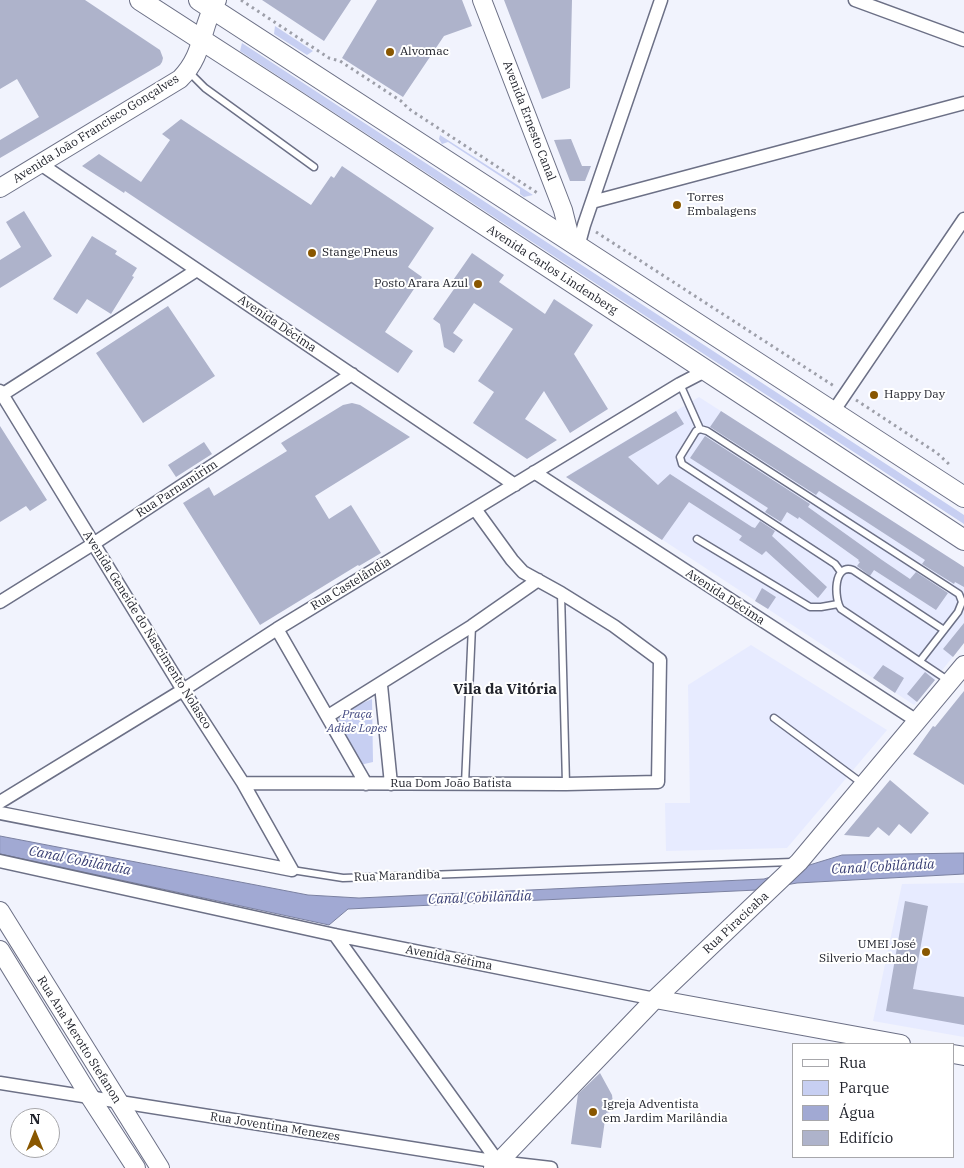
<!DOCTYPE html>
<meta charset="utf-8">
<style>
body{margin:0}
#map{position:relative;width:964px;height:1168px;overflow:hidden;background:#f1f3fd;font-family:"IBM Plex Serif",serif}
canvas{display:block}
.legend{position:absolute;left:792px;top:1043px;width:162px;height:115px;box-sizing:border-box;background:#fff;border:1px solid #a7a7ab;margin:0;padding:6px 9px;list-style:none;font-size:15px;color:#22242d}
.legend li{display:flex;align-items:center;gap:10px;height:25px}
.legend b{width:25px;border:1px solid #a7a7ab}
.north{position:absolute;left:10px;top:1108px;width:50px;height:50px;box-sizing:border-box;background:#fff;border:1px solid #a7a7ab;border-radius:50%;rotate:0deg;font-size:14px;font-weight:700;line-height:20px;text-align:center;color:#22242d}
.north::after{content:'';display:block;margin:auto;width:18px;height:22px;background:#895700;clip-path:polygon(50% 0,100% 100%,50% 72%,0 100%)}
</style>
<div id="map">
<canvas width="964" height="1168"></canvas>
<ul class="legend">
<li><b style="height:6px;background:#fff"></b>Rua</li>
<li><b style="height:14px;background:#c7cff2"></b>Parque</li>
<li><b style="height:14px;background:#a1a9d3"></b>Água</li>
<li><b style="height:14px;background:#aeb3cb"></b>Edifício</li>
</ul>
<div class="north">N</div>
</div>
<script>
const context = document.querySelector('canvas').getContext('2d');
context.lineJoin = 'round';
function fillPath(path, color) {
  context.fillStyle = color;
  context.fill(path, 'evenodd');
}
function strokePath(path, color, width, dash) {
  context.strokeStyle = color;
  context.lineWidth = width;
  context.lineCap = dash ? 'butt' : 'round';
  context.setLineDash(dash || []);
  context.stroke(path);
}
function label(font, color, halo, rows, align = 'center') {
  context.font = font + ' "IBM Plex Serif",serif';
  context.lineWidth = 4;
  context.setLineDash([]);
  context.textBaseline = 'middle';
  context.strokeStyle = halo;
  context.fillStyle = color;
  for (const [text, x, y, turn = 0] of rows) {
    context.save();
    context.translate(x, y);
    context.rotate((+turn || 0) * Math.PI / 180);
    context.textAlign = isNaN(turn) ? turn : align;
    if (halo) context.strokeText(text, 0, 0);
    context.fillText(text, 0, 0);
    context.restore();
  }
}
fillPath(new Path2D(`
 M699 397 964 567V643L914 705 570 479V474Z
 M751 645 887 730 787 848 666 851 665 803H690L688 685Z
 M964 883V1037L873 1021 902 884Z`), '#e7ebff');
fillPath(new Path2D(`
 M275 26 313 51 307 55 274 34Z
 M242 43 964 515V524L240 51Z
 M440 135 533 195 524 197 520 194V189L448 142 442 144 439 139Z
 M372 699 373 762 360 765 336 714Z`), '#c7cff2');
const water = new Path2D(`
 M0 836 308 895 359 898 764 879 842 855 964 853V874L797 883 757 890 348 909 329 925 0 854Z`);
fillPath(water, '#a1a9d3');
strokePath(water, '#7b81a1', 1);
fillPath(new Path2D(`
 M0 0H85L160 50 163 58 162 62 160 65 0 158V140L39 117 17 79 0 89Z
 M262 0H351L324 41Z
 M377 0H462L472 26 444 36 403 97 342 58Z
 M504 0H572L570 88 542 99Z
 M181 119 311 205 331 176 334 178 342 166 434 228 408 267 422 277 385 332 413 351 398 373 125 191 124 193 82 166 99 154 141 182 170 140 162 134Z
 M571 139 582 166H591L585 181H570L554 140Z
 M24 211 52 256 0 288V260L21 247 6 222Z
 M92 236 117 251 115 254 137 268 132 276 134 277 111 314 87 299 77 314 53 299Z
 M472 253 504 275 499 282 545 314 554 299 593 325 574 354 608 409 570 433 544 391 525 419 557 440 527 459 473 423 494 392 478 381 513 329 474 303 453 333 463 340 454 353 444 347 440 324 433 319 454 289 449 286Z
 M168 306 215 376 143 423 96 353Z
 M352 403 360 405 410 437 315 496 329 519 351 505 381 553 359 566 358 565 260 625 183 503 209 487 214 496 287 451 281 443 343 405Z
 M676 411 684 424 628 457 658 485 670 474 752 527 755 528 760 521 775 531 772 536 827 587 818 598 766 551 762 555 739 540 742 536 689 502 662 540 566 477Z
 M721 411 964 567V587L955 582 954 584 922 564 925 560 819 491 816 495 710 427Z
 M0 426 47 500 30 511 26 506 0 522Z
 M705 436 810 504 808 507 882 560 910 579 916 572 948 593 936 610 874 570 870 576 857 566 860 562 858 561 859 560 799 517 798 519 787 512 781 522 765 512 768 508 690 458Z
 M204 442 212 454 176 477 168 465Z
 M762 588 776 597 768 609 755 601Z
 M964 623V643L953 657 943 649Z
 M883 665 904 678 895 693 873 678Z
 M925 672 935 680 917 702 907 694Z
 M964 691V785L913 754 933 726 935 727Z
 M890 780 929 813 911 834 899 824 889 836 878 827 869 837 844 835Z
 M905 901 928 906 913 989 964 997V1025L886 1011Z
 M600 1073 612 1095 614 1111 606 1113 601 1148 571 1144 578 1094Z`), '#aeb3cb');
const lane = new Path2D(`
 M189 72 205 88 314 167
 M680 384 700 429
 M697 539 810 607H821L838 604
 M841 572 835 564 682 464 680 457 696 431 700 429 707 431 959 594 962 602 958 612 920 661
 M561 593 566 784
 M944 630 853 570C833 563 834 599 841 609L949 681
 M774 718 863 784
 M465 784 472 626
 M292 870 343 878 792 862`);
const street = new Path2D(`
 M855 0 964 40
 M39 163 515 485
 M592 202 964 103
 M578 247 584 225 661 0
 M0 391 183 690 243 783 292 870
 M0 396 197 270
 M833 412 964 219
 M534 472 917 721
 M0 602 93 544 352 374
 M277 629 366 784
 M381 685 391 784
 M328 716 472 626 538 580
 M243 783 566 784 658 782 660 660 614 626 561 593 523 572 512 560 475 509
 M0 802 183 690 277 629 680 384 705 371
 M0 813 292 870
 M0 861 335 935 655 999
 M335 935 501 1166
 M0 1083 499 1162 551 1168`);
const secondary = new Path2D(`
 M482 0 563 210 571 242
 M0 188 180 79C205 54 200 27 217 0
 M0 911 160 1168
 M0 950 90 1097 136 1168
 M655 999 901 1044
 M953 1054 964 1056
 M493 1168 655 999 799 862 964 665`);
const primary = new Path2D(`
 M140 0 296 101 964 540
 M199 0 964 497`);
strokePath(lane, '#6c7086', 9);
strokePath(street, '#6c7086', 15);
strokePath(secondary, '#6c7086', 20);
strokePath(primary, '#6c7086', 22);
strokePath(new Path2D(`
 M241 0 329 58 340 61 401 101 409 109 539 194
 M596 232 834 386
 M856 400 937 453 951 466`), '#9d9fa9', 3, [2.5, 4]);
strokePath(lane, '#fff', 6);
strokePath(street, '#fff', 12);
strokePath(secondary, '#fff', 18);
strokePath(primary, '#fff', 20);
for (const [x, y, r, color] of [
 [390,52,5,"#895700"],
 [677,205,5,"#895700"],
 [312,253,5,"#895700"],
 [478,284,5,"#895700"],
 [874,395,5,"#895700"],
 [926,952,5,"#895700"],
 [593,1112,5,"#895700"]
]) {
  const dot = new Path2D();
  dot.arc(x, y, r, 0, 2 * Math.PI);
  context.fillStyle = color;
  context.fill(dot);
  strokePath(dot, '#fff', 2);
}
label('12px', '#22242d', '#fff', [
 ["Alvomac",400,52],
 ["Torres",687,198],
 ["Embalagens",687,212],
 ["Stange Pneus",322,253],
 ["Posto Arara Azul",468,284,"right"],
 ["Happy Day",884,395],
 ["UMEI José",916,945,"right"],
 ["Silverio Machado",916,959,"right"],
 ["Igreja Adventista",603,1105],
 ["em Jardim Marilândia",603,1119]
], 'left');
label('12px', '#22242d', '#fff', [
 ["Avenida Ernesto Canal",529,121,69],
 ["Avenida João Francisco Gonçalves",96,129,-32],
 ["Avenida Carlos Lindenberg",552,270,33],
 ["Avenida Décima",277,324,34],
 ["Rua Parnamirim",177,489,-33],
 ["Rua Castelândia",351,584,-31],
 ["Avenida Décima",725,597,33],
 ["Avenida Geneide do Nascimento Nolasco",147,630,58],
 ["Rua Dom João Batista",451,784],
 ["Rua Marandiba",397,876,-2],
 ["Rua Piracicaba",736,923,-43],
 ["Avenida Sétima",449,958,11],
 ["Rua Ana Merotto Stefanon",79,1040,58],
 ["Rua Joventina Menezes",275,1127,9]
]);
label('italic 12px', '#454c83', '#fff', [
 ["Praça",357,715],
 ["Adide Lopes",357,729]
]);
label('italic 14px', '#393f74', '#fff', [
 ["Canal Cobilândia",80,861,11],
 ["Canal Cobilândia",883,867,-3],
 ["Canal Cobilândia",480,898,-2]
]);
label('bold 15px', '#22242d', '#fff', [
 ["Vila da Vitória",505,690]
]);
</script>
